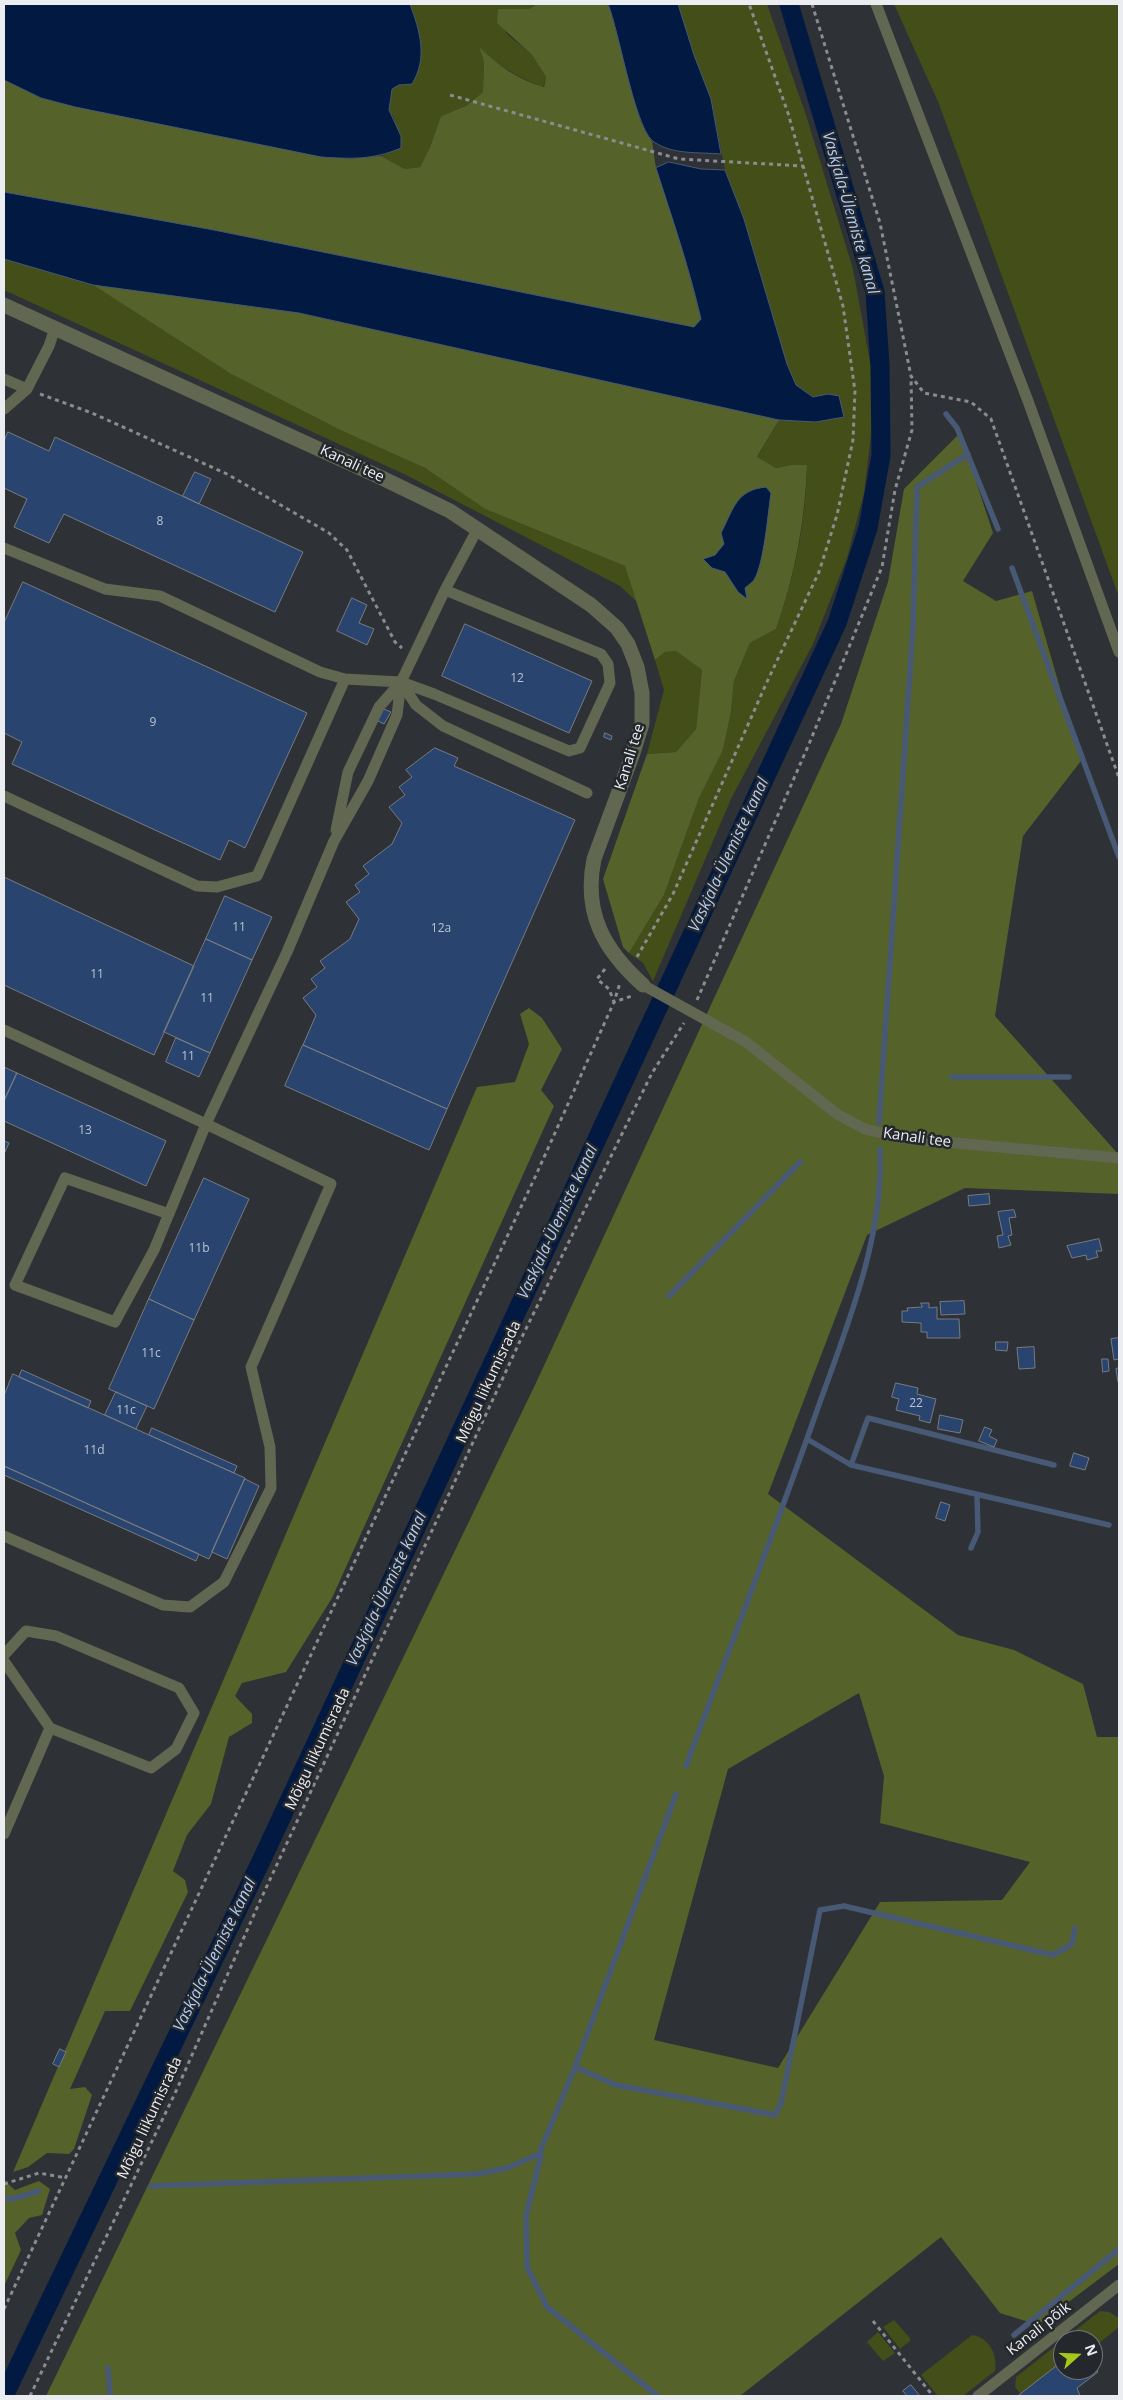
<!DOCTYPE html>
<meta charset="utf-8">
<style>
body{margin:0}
#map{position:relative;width:1123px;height:2400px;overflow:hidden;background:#2e3135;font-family:"Open Sans",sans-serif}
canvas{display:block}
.frame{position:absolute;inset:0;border:5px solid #ecedf0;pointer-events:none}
.north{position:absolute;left:1053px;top:2330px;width:50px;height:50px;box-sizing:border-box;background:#24272b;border:1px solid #74767a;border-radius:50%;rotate:70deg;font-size:14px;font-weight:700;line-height:20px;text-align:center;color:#ecedf0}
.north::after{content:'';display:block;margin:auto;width:18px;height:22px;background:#a9c71b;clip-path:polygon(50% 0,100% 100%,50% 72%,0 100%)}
</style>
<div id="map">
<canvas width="1123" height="2400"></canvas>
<div class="frame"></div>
<div class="north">N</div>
</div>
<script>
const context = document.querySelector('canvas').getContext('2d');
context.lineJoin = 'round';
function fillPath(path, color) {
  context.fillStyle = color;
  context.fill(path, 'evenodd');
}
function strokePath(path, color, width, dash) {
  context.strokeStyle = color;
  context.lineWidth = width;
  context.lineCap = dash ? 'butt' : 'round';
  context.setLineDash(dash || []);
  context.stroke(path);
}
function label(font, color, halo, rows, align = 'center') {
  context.font = font + ' "Open Sans",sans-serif';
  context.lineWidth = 5;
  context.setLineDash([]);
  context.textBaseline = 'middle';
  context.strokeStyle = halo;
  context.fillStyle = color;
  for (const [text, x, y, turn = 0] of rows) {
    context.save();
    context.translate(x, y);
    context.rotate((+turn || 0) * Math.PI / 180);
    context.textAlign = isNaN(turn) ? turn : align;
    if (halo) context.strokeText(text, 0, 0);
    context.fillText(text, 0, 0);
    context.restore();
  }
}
fillPath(new Path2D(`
 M410 4H537L529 9H498L507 34 532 55 546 77 543 87C519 78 499 66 479 48L484 62 483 92 466 106 441 116 430 147 420 167 405 169 381 156 401 148 394 118 389 110 392 89 399 85 412 84C428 58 420 31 410 4Z
 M678 4H767L806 115 853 269 871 367 873 419 864 493 847 558 813 644 731 799 653 981 643 963 629 953 664 895 699 798 723 750 731 712 734 681 750 643 776 629C795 575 806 522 807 465H791L776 468 757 458 779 420 816 422 844 417 828 394 813 397 796 385 787 364 744 219 725 170 711 99 694 55Z
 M894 4H1119V597L939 104Z
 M4 259 93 285 231 374 340 430 425 468 485 509 625 566 638 603 620 586 406 475 4 290Z
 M676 651 702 670 696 729 676 752 647 754 664 690 655 660 665 652Z
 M1100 2311 1109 2312 1119 2318V2327L1093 2348V2340H1063V2361L1021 2394 1015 2387 1016 2377Z
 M894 2320 910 2338V2341L900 2349 883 2327Z
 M878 2332 895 2353 883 2361 867 2342Z
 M972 2335C989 2337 998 2355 995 2371L963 2396H938L921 2375Z`), '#434e19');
fillPath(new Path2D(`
 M537 4H608L609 6 641 122 652 141 656 168 681 244 701 319 694 327 214 230 4 192V80L41 98 351 159 381 156 405 169 420 167 430 147 441 116 466 106 483 92 484 62 479 47C498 65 518 80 544 87L546 77 532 55 497 23 498 9H529Z
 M93 285 299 313 779 420 757 457 776 468 791 465H807C805 522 795 575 776 629L750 643 734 681 731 712 723 750 699 798 664 895 629 953 623 947 603 879 647 754 676 752 696 729 702 670 676 651 665 652 655 660 625 566 485 509 425 468 340 430 231 374Z
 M960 433 993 533 963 581 996 601 1032 591 1081 761 1023 836 995 1016 1119 1155V1194L965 1188 867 1235 768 1494 958 1635 1014 1650 1083 1684 1097 1737H1119V2264L1038 2325 1000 2313 941 2237 740 2396H46L535 1385 841 724 888 582 904 489ZM859 1693 884 1776 880 1823 1030 1862 1002 1900 880 1902 778 2068 654 2040 728 1769Z
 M529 1008 542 1018 562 1049 541 1090 554 1106 332 1598 286 1672 242 1683 235 1696 252 1714V1723L229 1737 211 1804 187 1835 173 1871 185 1880 188 1892 130 2011H105L70 2089 85 2087 92 2095 74 2149 69 2154 47 2153 28 2167 13 2172 477 1087 515 1082 529 1044 520 1014Z
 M4 2180 15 2190 39 2181 50 2189 42 2215 29 2218 15 2233 21 2250 4 2286Z`), '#55622a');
const water = new Path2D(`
 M4 4H410C420 31 428 58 412 84L399 85 392 89 389 110 401 136V148C373 160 351 159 321 157L75 107 41 98 4 80Z
 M608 4H678L694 55 711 99 721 154C699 152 673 155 654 142 635 130 619 30 608 4Z
 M669 162 701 169 725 170 744 219 787 364 796 385 813 397 828 394 839 396 844 417 816 422 779 420 299 313 93 285 4 259V192L214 230 694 327 701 319C689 267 672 218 656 168Z
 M766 487 771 493C768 513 764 564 754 580 752 583 748 585 745 588L747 599 738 592 725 572 712 568 703 559 715 555 724 544 721 533C734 508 736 490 766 487Z`);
fillPath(water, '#021a41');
strokePath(water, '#485976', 1);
strokePath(new Path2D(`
 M946 414 957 428 998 529
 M1012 568 1119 857
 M952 1077H1069
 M879 1122 913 627 917 487 968 454
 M669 1296 800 1162
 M807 1439 851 1465 1109 1525
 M851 1465 868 1418 1054 1465
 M971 1548 978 1532 977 1496
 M686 1766C729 1650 773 1535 814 1419 844 1333 884 1242 880 1149
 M575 2067 676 1794
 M541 2155 526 2216 527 2267 547 2307 658 2396
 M151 2186 476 2174 507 2168 539 2154 575 2067 616 2085 775 2115 781 2103 820 1910 844 1906 1053 1955 1072 1944 1075 1928
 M4 2198 12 2199 39 2191
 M1014 2335 1119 2249
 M108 2368 110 2396`), '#485976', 5.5);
strokePath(new Path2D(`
 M4 2396 263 1857 837 623 868 528 881 455 880 366 875 292 789 4`), '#021a41', 19);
const building = new Path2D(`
 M8 432 49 451 55 437 303 552 275 612 64 514 49 543 14 527 27 499 4 488V442Z
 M195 472 211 479 199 504 183 496Z
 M23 582 307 713 245 848 229 840 220 860 12 764 22 742 4 733V623Z
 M352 598 367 605 359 623 374 629 367 645 337 631Z
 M465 624 592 681 569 733 442 676Z
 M384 709 391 712 384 724 378 721Z
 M605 733 612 736 611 740 604 737Z
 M435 748 458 758 454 766 575 820 447 1109 303 1045 316 1015 303 998 317 987 311 979 325 968 320 961 350 939 359 919 346 902 360 892 355 885 369 874 363 866 392 844 402 823 389 807 405 795 399 787 412 777 406 770Z
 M4 877 194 966 154 1055 4 985Z
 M225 896 272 917 252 960 206 939Z
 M206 939 252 960 210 1053 164 1032Z
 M176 1038 210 1053 199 1077 166 1062Z
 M303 1045 447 1109 429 1150 285 1086Z
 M4 1067 17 1073 4 1101Z
 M17 1073 166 1141 146 1186 4 1121V1101Z
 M4 1141 9 1143 4 1154Z
 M204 1178 249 1199 194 1320 149 1299Z
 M989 1194 990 1204 969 1206 968 1196Z
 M1014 1210 1016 1217 1009 1218 1012 1235 1008 1236 1011 1245 999 1248 997 1236 1003 1235 998 1212Z
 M1099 1239 1102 1251H1096L1098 1257 1087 1260 1086 1255 1072 1258 1067 1246Z
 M149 1299 194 1320 154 1409 109 1389Z
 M964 1301 965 1314 941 1315 940 1302Z
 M921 1303H929V1308L937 1307V1319H959L960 1338H927V1332H921V1323L902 1322V1311H908L907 1308 922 1307Z
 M1119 1338V1359L1114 1360 1111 1339Z
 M996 1342H1008L1007 1351 996 1350Z
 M1034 1347 1035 1368 1019 1369 1017 1348Z
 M1102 1359H1108L1109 1371 1103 1372Z
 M1119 1368V1382H1118L1116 1369Z
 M22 1370 91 1401 88 1408 19 1377Z
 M13 1374 245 1478 209 1559 4 1466V1396Z
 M896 1383 918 1388 917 1394 936 1399 930 1423 919 1420 920 1416 896 1410 899 1399 892 1397Z
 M116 1392 147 1406 136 1429 105 1415Z
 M940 1415 963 1420 960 1433 938 1429Z
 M985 1427 992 1430 989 1436 997 1440 994 1447 979 1441Z
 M152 1428 237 1466 234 1473 149 1435Z
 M1074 1453 1089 1458 1085 1470 1070 1466Z
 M4 1466 199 1554 196 1561 4 1475Z
 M245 1479 259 1486 227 1559 212 1552Z
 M941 1502 950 1505 945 1521 936 1518Z
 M60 2049 66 2052 59 2067 53 2064Z
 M1063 2361V2370H1093V2366L1098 2372 1077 2388 1080 2396H1018Z
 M911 2385 920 2396H907L903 2391Z`);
fillPath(building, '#28446f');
strokePath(building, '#787b80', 1);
strokePath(new Path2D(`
 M812 4 880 223 911 376 924 393 971 402 991 419 1119 778
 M450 95 679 159 803 166
 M40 394 92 413 227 474 329 533 347 550 395 642 402 648
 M637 957 673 894 766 684 819 572 837 515 853 440 855 391 843 306 788 113 749 4
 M605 969 597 979 609 989 614 1002 632 996
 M697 1000 809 744 882 567 895 490 912 430 911 376
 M4 2184 39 2173 66 2178
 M4 2309 536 1175 614 1002 620 983
 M873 2321 933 2396
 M30 2396 177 2089 260 1901 520 1341 652 1073 684 1023`), '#8a8c8f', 3, [4, 4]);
strokePath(new Path2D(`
 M876 4 1028 401 1119 652
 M4 379 27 389
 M4 409 27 389 49 346 55 328
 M4 548 105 589 160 596 320 672 345 679 401 682 434 694 569 751 580 748 610 683 608 664 601 654 445 590 477 530
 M401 682 416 705 443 726 587 793
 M4 796 197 886 217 887 257 876 345 679
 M336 830 348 772 379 707 401 682 445 590
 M643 985 746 1042 837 1114 865 1129 901 1138 1119 1158
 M4 1030 206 1124 154 1250 115 1322 15 1285 65 1178 169 1214
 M4 1536 163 1605 190 1607 224 1582 271 1488 270 1447 251 1367 331 1184 206 1124 287 952 334 841 368 781 397 715 401 682
 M4 1655 26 1631 56 1636 179 1688 194 1713 176 1749 151 1768 50 1728 4 1834
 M4 1661 50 1728
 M978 2396 1119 2285`), '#616750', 11);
strokePath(new Path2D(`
 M4 305 382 478 450 511 591 605 617 628 628 644 637 667 642 693V724L632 756 594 859C583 913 604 950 643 985`), '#616750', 15);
label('12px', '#bbc3d0', null, [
 ["8",160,522],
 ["12",517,679],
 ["9",153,723],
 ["11",239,928],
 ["12a",441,929],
 ["11",97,975],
 ["11",207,999],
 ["11",188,1057],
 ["13",85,1131],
 ["11b",199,1249],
 ["11c",151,1354],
 ["22",916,1404],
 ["11c",126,1411],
 ["11d",94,1451]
]);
label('15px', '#ecedf0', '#24272b', [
 ["Kanali tee",352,464,25],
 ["Kanali tee",630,757,-73],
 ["Kanali tee",917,1138,8],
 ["Mõigu liikumisrada",489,1382,-65],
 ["Mõigu liikumisrada",318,1749,-65],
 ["Mõigu liikumisrada",150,2118,-65],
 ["Kanali põik",1039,2329,-38]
]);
label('italic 16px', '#b0ccf6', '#24272b', [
 ["Vaskjala-Ülemiste kanal",850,213,74],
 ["Vaskjala-Ülemiste kanal",729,855,-65],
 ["Vaskjala-Ülemiste kanal",558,1222,-65],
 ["Vaskjala-Ülemiste kanal",387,1589,-65],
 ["Vaskjala-Ülemiste kanal",215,1955,-64]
]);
</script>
